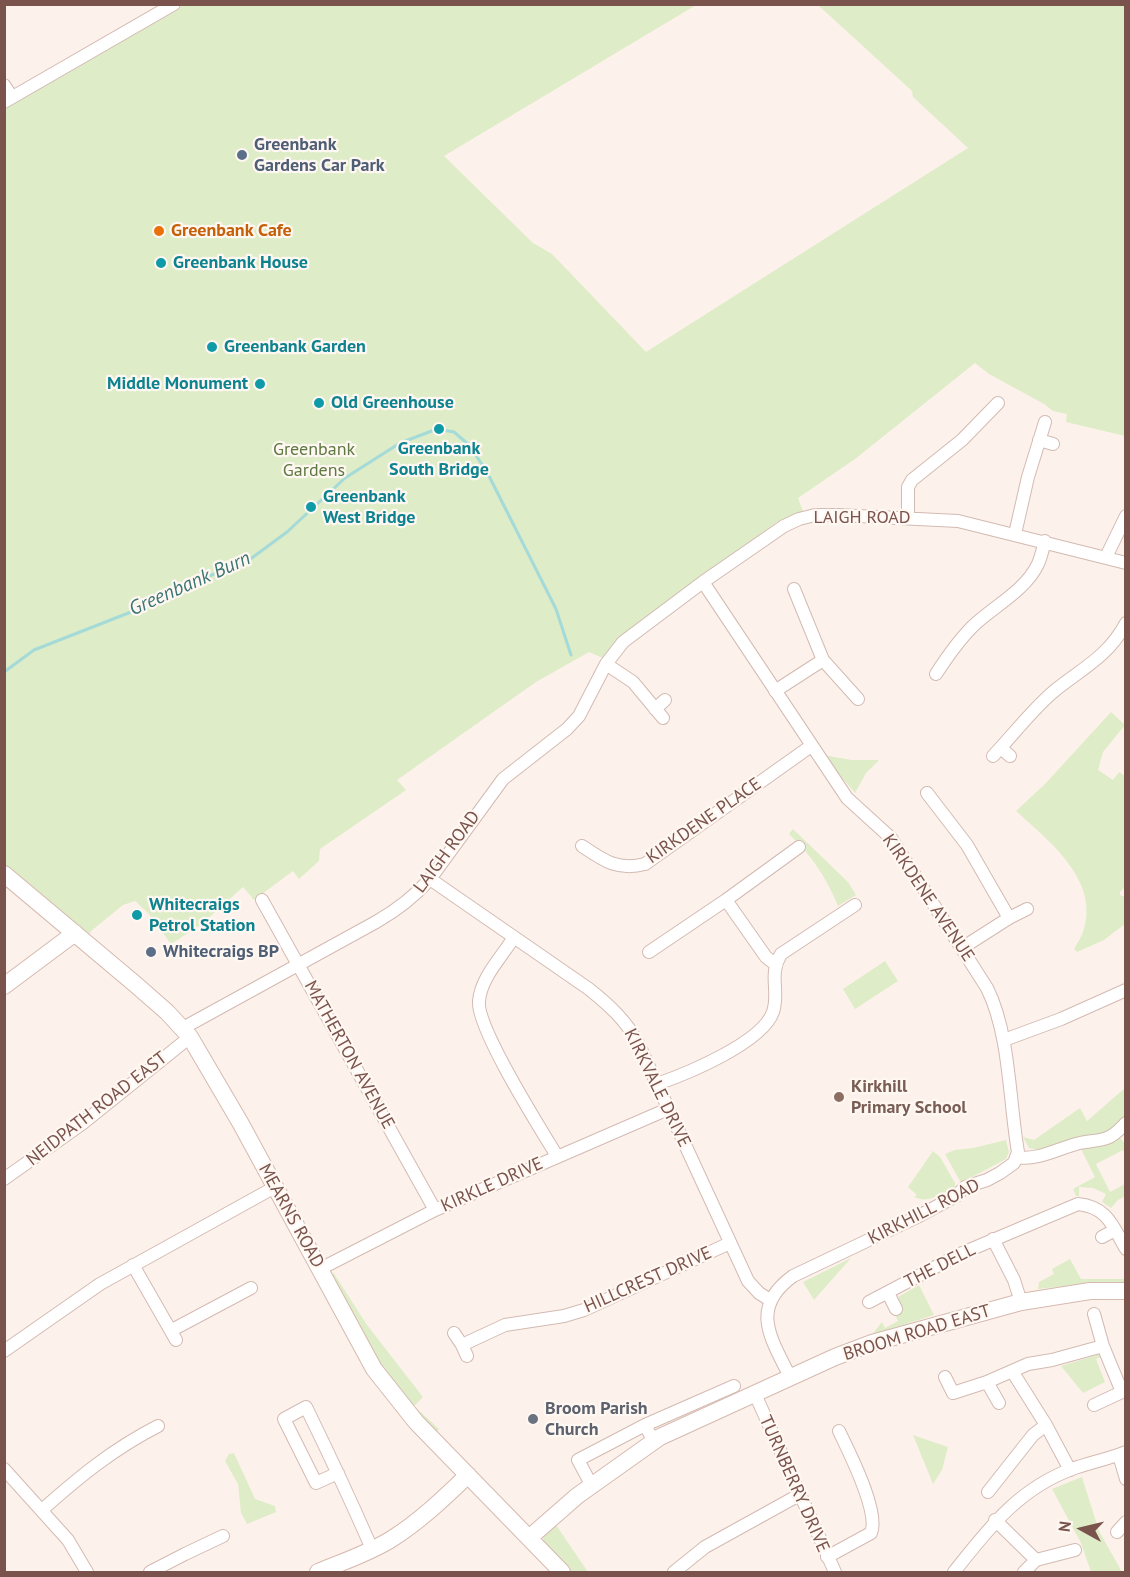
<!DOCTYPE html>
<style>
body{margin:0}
#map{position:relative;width:1130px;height:1577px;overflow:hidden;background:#fdf2eb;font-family:"PT Sans",sans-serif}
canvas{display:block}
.frame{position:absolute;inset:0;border:6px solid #79534c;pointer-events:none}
.north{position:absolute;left:1052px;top:1499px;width:60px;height:60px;-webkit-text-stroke:4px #fff7f2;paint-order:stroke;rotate:278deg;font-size:16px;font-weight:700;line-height:24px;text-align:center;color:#79534c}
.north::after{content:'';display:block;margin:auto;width:21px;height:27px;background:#79534c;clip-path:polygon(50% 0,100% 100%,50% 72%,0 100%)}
</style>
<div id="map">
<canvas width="1130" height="1577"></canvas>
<div class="frame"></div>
<div class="north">N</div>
</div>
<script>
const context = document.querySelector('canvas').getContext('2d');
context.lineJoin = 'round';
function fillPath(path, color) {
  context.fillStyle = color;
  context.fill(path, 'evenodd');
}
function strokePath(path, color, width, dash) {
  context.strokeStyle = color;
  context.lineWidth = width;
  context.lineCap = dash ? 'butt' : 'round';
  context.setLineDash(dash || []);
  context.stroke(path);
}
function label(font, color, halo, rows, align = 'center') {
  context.font = font + ' "PT Sans",sans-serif';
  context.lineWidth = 4.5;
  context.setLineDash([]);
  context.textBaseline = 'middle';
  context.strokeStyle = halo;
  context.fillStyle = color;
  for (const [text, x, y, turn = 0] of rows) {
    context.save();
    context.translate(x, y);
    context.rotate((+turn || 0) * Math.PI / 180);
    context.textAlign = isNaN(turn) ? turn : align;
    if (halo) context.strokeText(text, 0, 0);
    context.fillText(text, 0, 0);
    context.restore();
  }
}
fillPath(new Path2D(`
 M183 5H696L444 156 533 243 552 254 646 352 968 148 913 97 912 91 818 5H1125V436L1066 422 1067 414 1053 411 1044 404 989 374 975 363 855 459 798 498 803 511 777 522 641 621 603 658 589 652 536 682 397 780 406 790 320 849 319 861 299 879 293 871 254 900 243 887 202 924 171 944 148 913 135 901 123 905 91 931 90 934 54 910 5 868V106Z
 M1111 712 1125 725 1103 752 1098 770 1113 780 1119 772 1125 776 1126 886 1120 892V895L1125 897V924L1104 940 1077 952 1074 949C1077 943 1081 938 1083 932 1101 881 1049 841 1016 811L1045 784Z
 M823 755 852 760H879L866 773 855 793Z
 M793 829 848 882 856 895 838 906C826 877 812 856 789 834Z
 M885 961 898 981 855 1009 843 989Z
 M1125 1088V1118L1112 1132 1037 1150 1029 1148 1023 1137 1034 1140 1080 1108 1087 1121Z
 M1118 1135 1125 1144V1154L1123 1150 1096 1164 1110 1192 1125 1184V1196L1118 1200 1111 1208 1102 1202 1106 1194 1093 1188 1079 1187V1196H1076L1073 1189 1095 1177 1079 1145Z
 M1006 1140 1009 1152 1006 1159 961 1183 945 1154 955 1150 973 1148Z
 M933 1151 940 1157 955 1183V1187C941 1194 929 1204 914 1197L917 1195 908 1187Z
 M851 1258 814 1300 803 1282Z
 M1070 1259 1081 1279H1125V1282H1101L1038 1289 1039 1282 1054 1274 1052 1269Z
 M333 1272 367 1325 423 1397 414 1406 439 1429 436 1433 396 1393 331 1279Z
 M919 1285 934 1315 875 1334 874 1332 882 1322 885 1328 898 1321 894 1312 902 1307 898 1297Z
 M1100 1354 1101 1357 1096 1359 1105 1382 1083 1393 1061 1366Z
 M913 1435 948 1447 942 1470 933 1484Z
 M234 1453 255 1499 275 1506 276 1512 247 1524 241 1513 238 1484 225 1461 229 1454Z
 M1082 1477 1099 1531 1122 1572H1091L1081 1543 1052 1489Z
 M554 1522 588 1572H572L569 1566H565L544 1544 543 1534Z`), '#deecc8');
strokePath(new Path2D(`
 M4 672 34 650 131 612 192 582 245 563 287 532 345 478 400 443 437 429 454 432 469 445 487 472 556 609 571 655`), '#a4dad7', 3);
const street = new Path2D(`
 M4 85 12 97
 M4 102 174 4
 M1039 440 1053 444
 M908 518V487L912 480 962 440 998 403
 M1015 534 1028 477 1045 422
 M1106 557 1126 516
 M703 582 847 798 891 838 987 988C1010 1034 1009 1100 1018 1152L1014 1163 1000 1173 987 1180 965 1187 956 1196 917 1217 793 1276C749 1308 771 1338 790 1377
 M794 589 823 660 858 699
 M606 664 633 682 663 718
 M936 674C947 657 959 640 973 626 994 606 1025 591 1038 564 1041 557 1043 549 1045 541
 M775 691 823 660
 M655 709 665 700
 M1001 748 1010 756
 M993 756C1013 735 1031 711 1053 692 1081 669 1108 657 1126 623
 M927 793 967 845 1009 918
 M582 846C604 861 618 871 645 864L811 746
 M430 879 589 989C609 1005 627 1021 639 1045L748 1281 759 1293 770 1300
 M262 900 435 1210
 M726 900 766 957 775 964
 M514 937C502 957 481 977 479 1001 476 1027 540 1128 557 1156
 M962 948 1009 918 1027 909
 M649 952 726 900 799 847
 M183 1028 376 922C397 910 414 897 430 879L503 779 567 729 579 716 606 664 623 642 703 582 784 526 799 519 815 515H838L958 521 1126 563
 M1004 1040 1061 1019 1126 990
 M657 1084C686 1074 762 1043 773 1012 780 991 768 975 781 954L855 905
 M1016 1157C1039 1161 1058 1148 1080 1143 1089 1141 1099 1141 1107 1138 1115 1135 1120 1129 1126 1123
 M4 1179 83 1123 190 1037
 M1102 1237 1115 1230
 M993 1239 1014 1280 1021 1302
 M133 1265 176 1340
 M320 1269 435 1210 668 1109
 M888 1293 896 1309
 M869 1302 960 1254 1078 1204C1108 1207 1113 1227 1126 1249
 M1094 1314 1103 1346
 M172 1330 251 1288
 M454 1333 462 1345 467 1356
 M462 1345 505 1325 564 1316 584 1310 730 1243
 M4 1351 100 1284 275 1187
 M1012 1371 1046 1425 1070 1470
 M945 1377 953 1393 987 1382 1028 1364 1052 1360 1103 1346 1122 1392 1094 1405
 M987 1382 999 1403
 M755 1394 835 1572
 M654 1442 645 1425 734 1386
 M1119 1455 1126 1479
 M4 1469 68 1540 87 1572
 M338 1473 316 1483 284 1419 306 1407C329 1454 351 1501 372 1549
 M592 1486 578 1460 645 1425
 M988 1492 1033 1435 1046 1425
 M42 1510C79 1477 113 1449 158 1426
 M995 1520 1036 1560
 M1117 1532 1126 1522
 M827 1557 871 1533C880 1512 849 1452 839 1431
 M150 1572 185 1554 223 1536
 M674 1572 705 1547 799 1495
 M954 1572C988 1529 1018 1489 1072 1469 1089 1463 1108 1459 1126 1452
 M1024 1572 1036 1560 1075 1550`);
const secondary = new Path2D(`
 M4 874 135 984 167 1012 190 1037 241 1124 374 1369 416 1422 562 1572
 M4 986 75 933
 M529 1538 577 1496 660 1437 835 1357 872 1343 1021 1302 1090 1291H1126
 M318 1572C342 1562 367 1554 390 1540 419 1522 443 1499 468 1475`);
strokePath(street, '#d3bab2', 14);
strokePath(secondary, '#d6b9af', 18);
strokePath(street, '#fff', 12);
strokePath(secondary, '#fff', 16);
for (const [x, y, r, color] of [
 [242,155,6,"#5c6f8a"],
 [159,231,6,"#e8710a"],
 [161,263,6,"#0f9aa8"],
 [212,347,6,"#0f9aa8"],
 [260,384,6,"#0f9aa8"],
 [319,403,6,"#0f9aa8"],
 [439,429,6,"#0f9aa8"],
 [311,507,6,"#0f9aa8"],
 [137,915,6,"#0f9aa8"],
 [151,952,6,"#5c6f8a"],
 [839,1097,6,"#8d6e63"],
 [533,1419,6,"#6b7280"]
]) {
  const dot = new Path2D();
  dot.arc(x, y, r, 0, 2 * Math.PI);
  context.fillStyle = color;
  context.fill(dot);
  strokePath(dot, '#fff7f2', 2);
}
label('bold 18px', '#4e5e75', '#fff7f2', [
 ["Greenbank",254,145],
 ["Gardens Car Park",254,166],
 ["Whitecraigs BP",163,952]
], 'left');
label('bold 18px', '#c56008', '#fff7f2', [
 ["Greenbank Cafe",171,231]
], 'left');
label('bold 18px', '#0d838f', '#fff7f2', [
 ["Greenbank House",173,263],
 ["Greenbank Garden",224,347],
 ["Middle Monument",248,384,"right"],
 ["Old Greenhouse",331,403],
 ["Greenbank",439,449,"center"],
 ["South Bridge",439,470,"center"],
 ["Greenbank",323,497],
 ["West Bridge",323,518],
 ["Whitecraigs",149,905],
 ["Petrol Station",149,926]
], 'left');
label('18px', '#5e7941', '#fff7f2', [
 ["Greenbank",314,450],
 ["Gardens",314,471]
]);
label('18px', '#79534c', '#fff7f2', [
 ["LAIGH ROAD",862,518],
 ["KIRKDENE PLACE",704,821,-35],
 ["LAIGH ROAD",447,852,-53],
 ["KIRKDENE AVENUE",928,898,56],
 ["MATHERTON AVENUE",349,1055,61],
 ["KIRKVALE DRIVE",657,1088,64],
 ["NEIDPATH ROAD EAST",97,1109,-38],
 ["KIRKLE DRIVE",492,1185,-24],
 ["KIRKHILL ROAD",924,1212,-27],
 ["MEARNS ROAD",291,1216,61],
 ["THE DELL",940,1266,-27],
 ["HILLCREST DRIVE",648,1280,-24],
 ["BROOM ROAD EAST",917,1333,-17],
 ["TURNBERRY DRIVE",794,1484,66]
]);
label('bold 18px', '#785e54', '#fff7f2', [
 ["Kirkhill",851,1087],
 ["Primary School",851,1108]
], 'left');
label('bold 18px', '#5b616d', '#fff7f2', [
 ["Broom Parish",545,1409],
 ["Church",545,1430]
], 'left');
label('italic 20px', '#3c7674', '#fff7f2', [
 ["Greenbank Burn",190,584,-24]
]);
</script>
